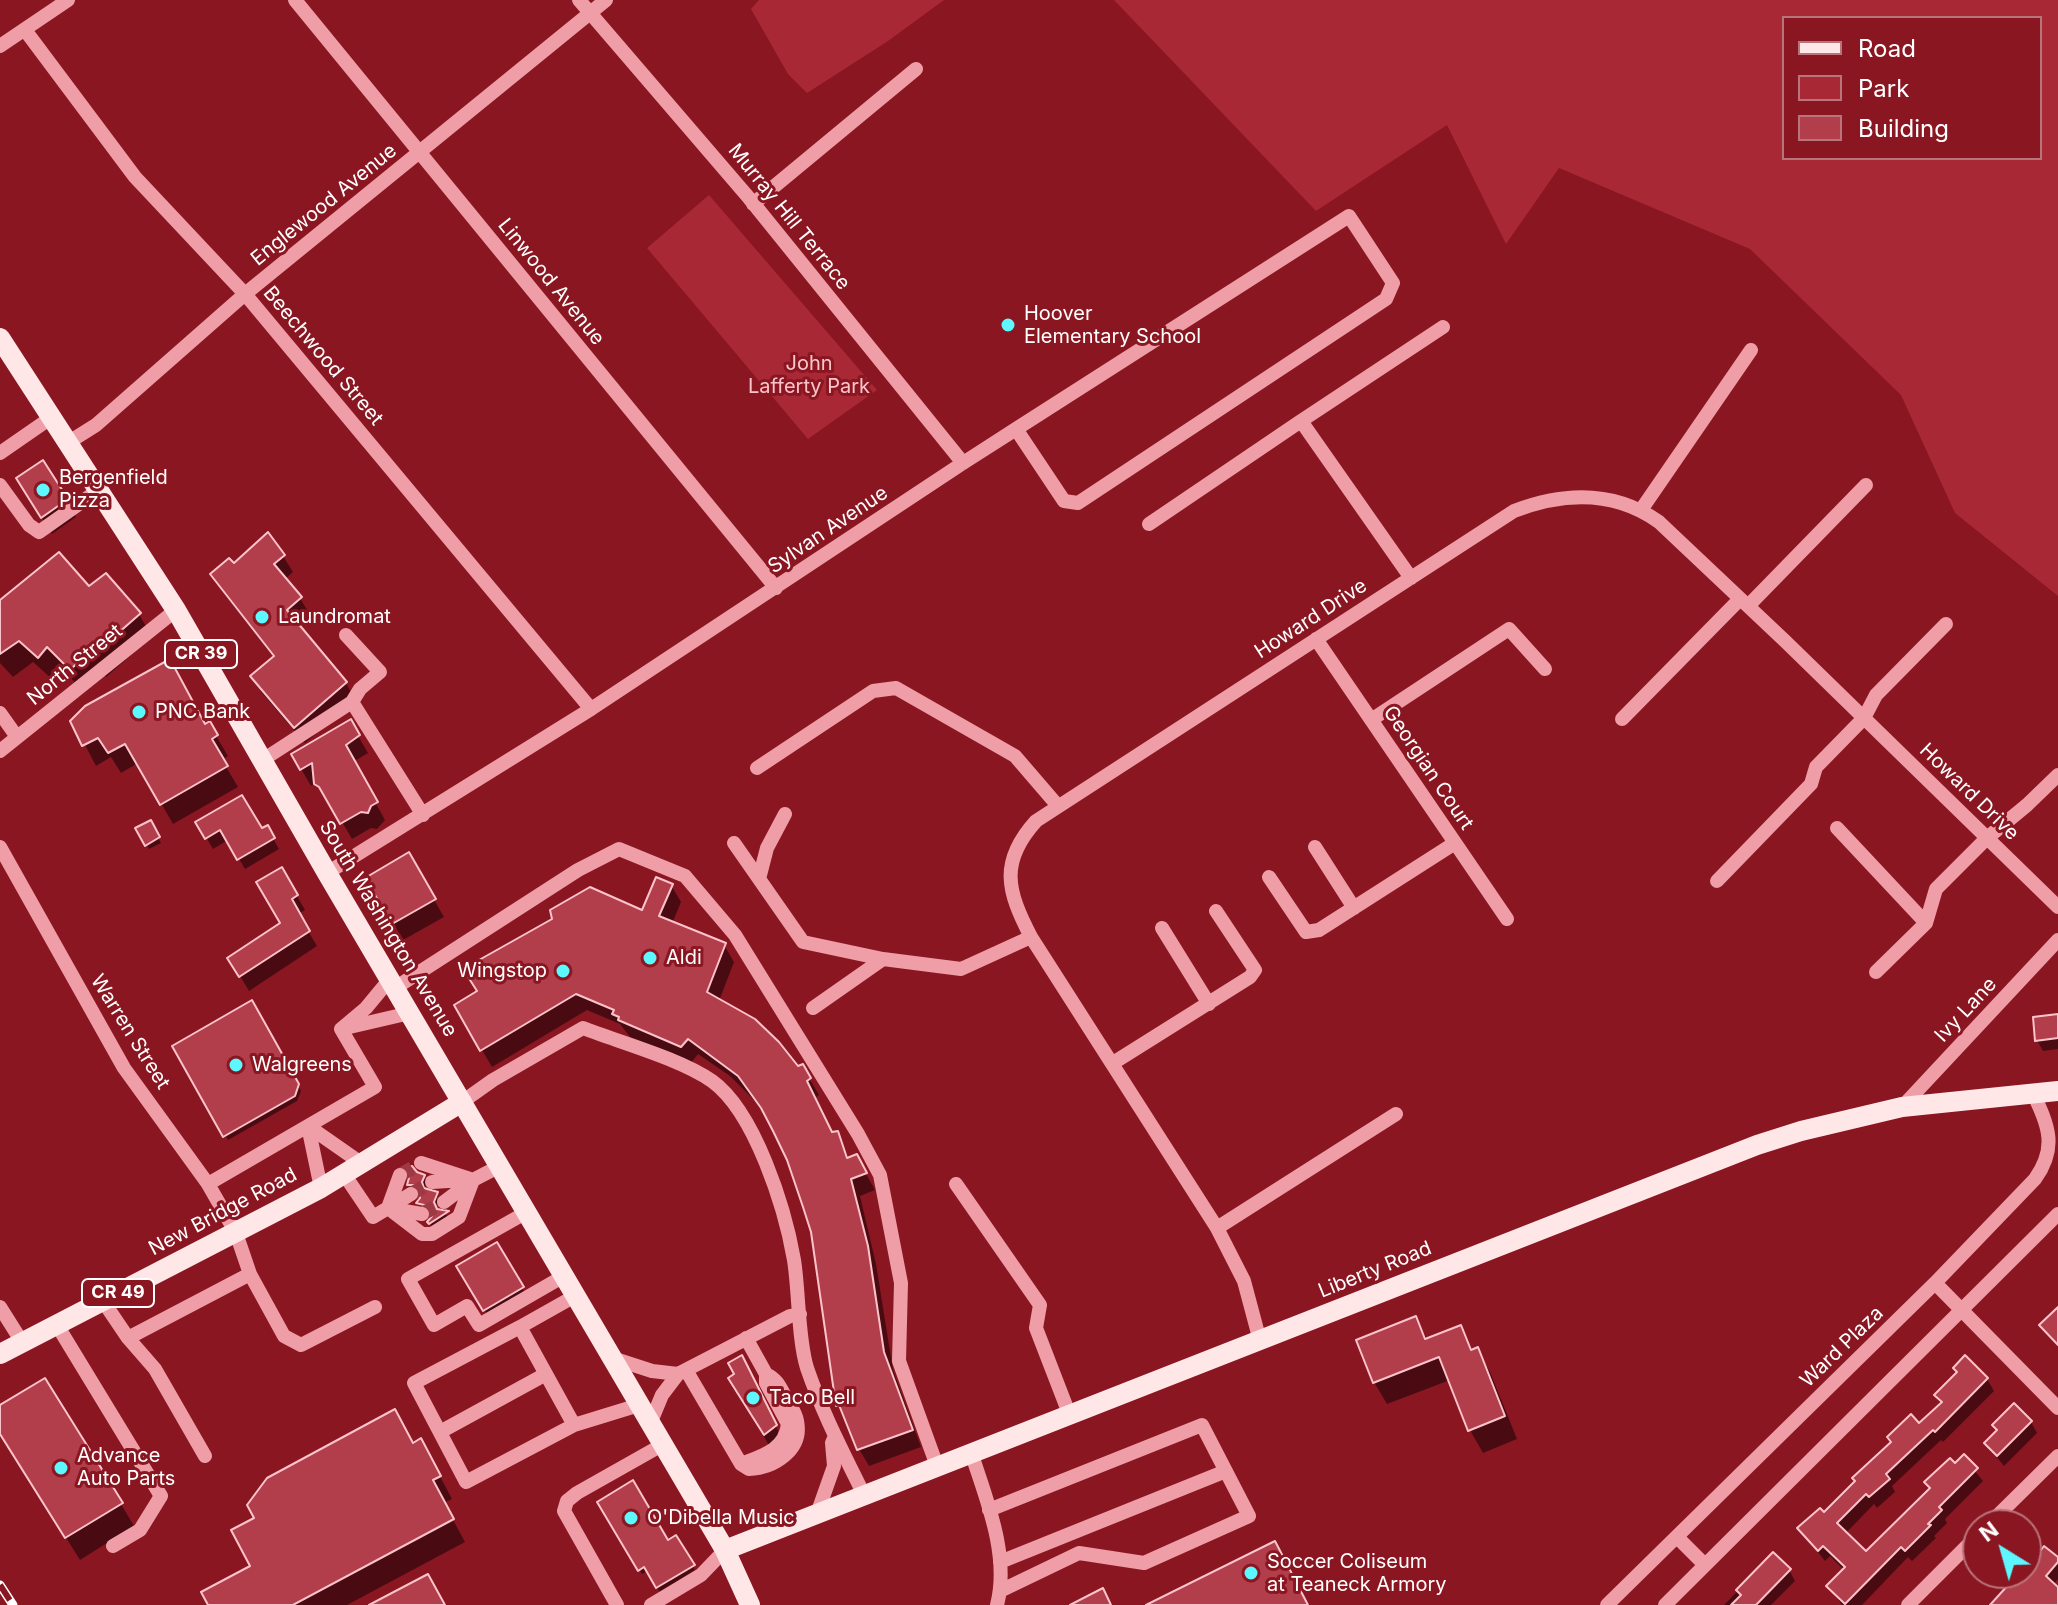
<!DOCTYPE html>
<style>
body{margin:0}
#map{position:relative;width:2058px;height:1605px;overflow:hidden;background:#8a1621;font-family:Inter,sans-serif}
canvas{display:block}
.legend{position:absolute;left:1782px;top:16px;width:260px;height:144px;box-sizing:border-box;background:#8a1621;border:2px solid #b9737a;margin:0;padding:10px 14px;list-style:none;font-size:24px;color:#fff}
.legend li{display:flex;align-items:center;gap:16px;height:40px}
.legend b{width:40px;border:2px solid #b9737a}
.north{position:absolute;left:1962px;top:1509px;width:80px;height:80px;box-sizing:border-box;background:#8a1621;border:2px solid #b9737a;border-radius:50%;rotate:323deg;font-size:22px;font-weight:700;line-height:32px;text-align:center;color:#fff}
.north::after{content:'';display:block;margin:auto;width:28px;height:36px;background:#5cf7ff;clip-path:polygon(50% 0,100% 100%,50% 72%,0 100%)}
</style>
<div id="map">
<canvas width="2058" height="1605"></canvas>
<ul class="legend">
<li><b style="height:10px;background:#ffe6e7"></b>Road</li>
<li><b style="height:22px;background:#a92836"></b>Park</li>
<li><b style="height:22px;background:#b33e4b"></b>Building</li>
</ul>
<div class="north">N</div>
</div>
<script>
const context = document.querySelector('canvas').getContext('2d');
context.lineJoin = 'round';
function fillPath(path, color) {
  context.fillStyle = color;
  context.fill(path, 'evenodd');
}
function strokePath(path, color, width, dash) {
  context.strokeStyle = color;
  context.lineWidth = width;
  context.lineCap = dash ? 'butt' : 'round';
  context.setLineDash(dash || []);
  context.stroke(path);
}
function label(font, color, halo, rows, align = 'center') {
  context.font = font + ' Inter,sans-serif';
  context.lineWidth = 6;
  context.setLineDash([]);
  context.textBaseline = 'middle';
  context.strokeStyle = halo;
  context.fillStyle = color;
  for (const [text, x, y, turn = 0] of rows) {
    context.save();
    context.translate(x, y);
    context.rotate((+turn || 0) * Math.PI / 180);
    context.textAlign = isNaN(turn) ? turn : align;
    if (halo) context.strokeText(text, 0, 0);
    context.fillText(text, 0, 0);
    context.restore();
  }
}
fillPath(new Path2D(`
 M759 0H944L888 41 807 93 788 74 751 9Z
 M1114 0H2058V596L1955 513 1901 395 1750 249 1559 168 1506 244 1447 125 1316 211ZM1784 18H2040V158H1784Z
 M709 195 877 390 808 439 647 248Z`), '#a92836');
fillPath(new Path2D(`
 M42 463 76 517 52 534 28 495Z
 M283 556 293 572 284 580 300 598 310 615 298 626 346 683 355 700 305 743 262 693 253 677 275 658 222 591 212 575 234 566Z
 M89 588 139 614 152 637 106 677 103 672 84 691 60 668 52 679 33 662 13 677 0 663V603Z
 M73 722 205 726 209 724 228 756 222 760 238 787 173 824 138 763 121 773 111 757 96 766Z
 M350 722 368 753 353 762 385 820 377 829 371 828 352 839 331 803 326 800 316 783 311 786 293 755Z
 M150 823 161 843 149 849 138 829Z
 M198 823 261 831 267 828 279 849 245 869 228 840 213 849Z
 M408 855 444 917 403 940 368 878Z
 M282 870 305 910 298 914 317 946 249 991 230 959 282 924Z
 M671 885 681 902 672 924 724 945 734 962 719 1001 798 1069 802 1066 819 1095 815 1098 833 1134 837 1133 849 1159 856 1156 875 1190 860 1196 876 1264 893 1370 921 1447 869 1466 859 1449 838 1405 813 1231 789 1159 758 1104 730 1076 698 1054 691 1063 630 1037 620 1024 587 1010 492 1067 456 1006 643 912Z
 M251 1003 301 1091 297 1101 228 1140 175 1046Z
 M2058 1016V1049L2043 1051 2037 1040Z
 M424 1177 427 1181 424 1189 437 1194 439 1198 435 1209 450 1217 432 1227 430 1224 433 1210 421 1207 418 1203 423 1193 421 1190 412 1189 409 1185Z
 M497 1245 525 1293 487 1314 459 1267Z
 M1415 1319 1428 1340 1460 1327 1473 1351 1477 1349 1490 1372 1517 1439 1483 1453 1470 1430 1450 1380 1387 1404 1374 1382Z
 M741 1358 765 1398 766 1406 785 1445 770 1447 730 1379 737 1375Z
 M1965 1358 1987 1379 1994 1391 1943 1442 1941 1440 1892 1486 1895 1492 1877 1508 1874 1504 1845 1534 1866 1554 1931 1490 1927 1483 1955 1466 1964 1457 1983 1481 1945 1519 1947 1523 1934 1536 1936 1538 1912 1561 1908 1557 1862 1605H1842L1829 1587 1844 1570 1830 1556 1825 1561 1800 1529 1824 1515 1942 1404 1937 1395 1958 1374Z
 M0 1407 121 1504 134 1526 80 1560 0 1432Z
 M2031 1422 2037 1433 2004 1466 1986 1444 1998 1432Z
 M413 1445 433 1463 452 1499 444 1503 465 1542 347 1605H210L253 1567 256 1519Z
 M599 1503 668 1542 676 1537 695 1570 660 1592 648 1571 642 1574Z
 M1773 1555 1789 1570 1795 1581 1771 1605H1724Z
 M2058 1560V1579L2053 1585 2058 1589V1605H1993L2022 1573H2026V1569Z`), '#0007');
const building = new Path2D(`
 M43 460 68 499 41 518 16 478Z
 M268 532 285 555 274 564 302 597 287 610 347 682 294 728 250 676 274 656 210 574 229 558 234 563Z
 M59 552 89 586 106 573 141 613 92 656 89 652 70 670 47 647 38 658 19 641 0 654V600Z
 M170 659 205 724 210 721 218 735 212 739 228 766 160 805 125 744 108 753 98 738 82 746 70 721 85 706Z
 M351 719 360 735 346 745 378 802 371 806 368 813 361 812 340 824 319 787 314 784 312 763 300 770 291 754Z
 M242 795 262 828 268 825 275 838 237 860 220 830 205 839 195 822Z
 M151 820 160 837 145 846 135 828Z
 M409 852 436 899 392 924 365 878Z
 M282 867 298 895 292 899 310 931 239 977 227 958 280 923 256 882Z
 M656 877 673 884 659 916 726 943 707 992 755 1019 779 1042 798 1066 803 1064 811 1078 807 1081 832 1132 838 1131 847 1158 857 1154 867 1173 851 1179 868 1246 884 1352 913 1430 857 1450 839 1405 836 1406 811 1232 803 1207 787 1160 773 1131 761 1108 738 1076 688 1039 681 1047 618 1020 619 1017 612 1014 614 1010 576 994 480 1051 454 1005 477 991 463 969 552 919 550 910 590 887 642 910Z
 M252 1000 299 1084 295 1096 223 1137 172 1046Z
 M2058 1014V1038L2035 1041 2033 1017Z
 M412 1166 417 1172 425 1175 422 1182 424 1188 438 1192 434 1202 437 1209 449 1211 429 1224 427 1222 432 1216 431 1210 428 1206 416 1203 420 1198V1190L415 1185H407L410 1174 407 1168Z
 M497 1242 524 1287 483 1311 456 1266Z
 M2058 1307V1345L2039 1325Z
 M1416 1316 1425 1339 1461 1325 1471 1350 1478 1347 1505 1416 1468 1431 1439 1357 1373 1383 1356 1340Z
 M742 1355 777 1425 764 1435 728 1378 734 1374 728 1363Z
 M1965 1355 1988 1378 1935 1432 1933 1430 1886 1474 1890 1479 1869 1497 1866 1494 1837 1523 1866 1551 1930 1488 1924 1482 1950 1458 1955 1463 1964 1454 1978 1468 1939 1507 1942 1510 1928 1524 1931 1525 1905 1551 1901 1547 1845 1604 1826 1586 1845 1567 1823 1546 1818 1551 1797 1528 1820 1508 1824 1512 1855 1481 1852 1478 1891 1442 1887 1437 1911 1414 1919 1423 1942 1402 1934 1395 1957 1372 1953 1368Z
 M45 1378 123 1503 65 1538 0 1434V1405Z
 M2014 1403 2032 1421 1997 1456 1984 1443 1997 1430 1992 1425Z
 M395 1409 413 1443 421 1438 441 1476 433 1480 454 1519 293 1605H208L201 1592 250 1566 231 1530 254 1518 247 1505 267 1478Z
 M633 1480 668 1540 676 1535 695 1565 656 1588 644 1567 638 1571 597 1502Z
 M1275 1541 1308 1605H1146Z
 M2026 1545 2037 1555 2044 1546 2058 1557V1562L2046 1576 2058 1587V1605H1990L2019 1573H2026Z
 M1773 1552 1791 1569 1756 1605H1731L1741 1595 1736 1590Z
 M428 1574 445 1605H369Z
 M1103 1588 1111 1605H1070Z`);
fillPath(building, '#b33e4b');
strokePath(building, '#fbc4cb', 2);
strokePath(new Path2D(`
 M400 1175 421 1163
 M411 1194 432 1182
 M422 1214 444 1202`), '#9c3942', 14, [14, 7]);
strokePath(new Path2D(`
 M295 0 776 588
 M579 0 749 198 963 463
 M25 30 135 177 245 294 591 709
 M0 46 68 0
 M753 204 916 69
 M69 442 96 425 245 294 606 0
 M0 453 52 417
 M0 485 29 525 39 532 100 489
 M1641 510 1751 350
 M1149 524 1301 421
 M1411 578 1301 421 1443 327
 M1748 606 1866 485
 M346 635 380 672 360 689 352 702
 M1316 639 1507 919
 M0 713 17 737
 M1622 719 1740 599
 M1371 720 1509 629 1545 669
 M0 751 176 610
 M261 761 352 702 423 815
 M757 768 873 691 896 688 1015 756 1058 806
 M1837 828 1926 923
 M734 843 803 942 883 959
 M0 847 124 1068 208 1184 236 1233 250 1274 284 1336 301 1345 375 1307
 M1315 847 1354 908
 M327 873 591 709 963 463 1016 429 1349 216 1393 283 1386 299 1078 503 1064 501 1016 429
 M1269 877 1306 932 1319 930 1455 843
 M759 879 767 848 785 814
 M1717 881 1811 784 1816 767 1864 718 1876 695 1946 624
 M1162 928 1209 1004
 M1876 972 1926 923 1936 889 1987 838 2027 805 2058 775
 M390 979 366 1008 341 1029 410 1013
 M395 988 578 870 619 849 685 876 735 935 858 1134 880 1175 901 1283 899 1361 937 1466
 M813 1008 883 959 961 969 1031 937
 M1113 1063 1250 977 1255 970 1216 911
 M462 1102 493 1080 583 1028C619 1042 681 1059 712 1081 755 1112 785 1208 794 1260 799 1291 798 1339 807 1368 822 1412 844 1454 864 1495
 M1902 1107 2058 940
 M308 1126 361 1163
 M308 1126 321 1188
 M421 1163 473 1180
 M344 1174 373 1217 388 1208 400 1175
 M432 1182 464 1180
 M208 1184 375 1087 341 1029
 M956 1184 1040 1305 1036 1328 1070 1416
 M444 1202 473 1180 500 1166
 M388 1208 422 1234H432L459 1217 473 1180
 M388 1208 411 1194
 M392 1209 422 1214
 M527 1212 408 1279 434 1325 467 1306 479 1325 564 1276
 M1217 1228 1396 1114
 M1935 1283 2058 1408
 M103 1301 128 1338 250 1274
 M0 1307 22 1342
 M57 1325 161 1496 140 1530 113 1546
 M520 1327 414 1383 466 1482 574 1425 639 1405
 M128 1338 155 1369 205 1456
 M1260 1341 1244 1281 1217 1228 1031 937C1007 891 999 862 1036 821L1514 511C1564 492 1614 490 1659 522L1785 641 2058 907
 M612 1358 652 1371 678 1374
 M686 1370 741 1464 749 1469C774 1468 803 1450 797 1421 796 1413 790 1405 786 1398 780 1387 777 1379 766 1374
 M650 1424 662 1395 678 1374 790 1316 800 1314
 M574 1425 520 1327 575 1296
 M440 1432 546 1374
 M971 1452C986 1499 1010 1555 997 1605
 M741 1464C762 1456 785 1450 788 1424L766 1383V1374L746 1338
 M989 1510 1202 1425 1249 1516 1144 1563 1079 1553 1000 1591
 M817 1514 834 1466 832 1443 835 1436
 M1988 1525 2058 1456
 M1677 1537 1705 1565
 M1000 1562 1226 1471
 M617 1605 564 1511 567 1501 577 1493 662 1445
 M651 1605 701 1575 725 1550
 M1607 1605 1935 1283 2035 1179C2058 1147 2048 1125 2033 1093
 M1665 1605 2058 1214
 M1908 1605 1978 1535`), '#ef9ea7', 14);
strokePath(new Path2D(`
 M0 338 176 610 327 873 725 1550 750 1605
 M0 1354 321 1188 462 1102
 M725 1550 1757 1145 1801 1131 1902 1107 2058 1091`), '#ffe6e7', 20);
const rail = new Path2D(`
 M0 1585 13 1605`);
strokePath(rail, '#fff', 9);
strokePath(rail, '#8a1621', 6, [18]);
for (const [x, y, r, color] of [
 [1008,325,8,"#5cf7ff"],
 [43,490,8,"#5cf7ff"],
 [262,617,8,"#5cf7ff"],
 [139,712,8,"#5cf7ff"],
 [650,958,8,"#5cf7ff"],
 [563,971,8,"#5cf7ff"],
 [236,1065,8,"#5cf7ff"],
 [753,1398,8,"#5cf7ff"],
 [61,1468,8,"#5cf7ff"],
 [631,1518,8,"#5cf7ff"],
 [1251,1573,8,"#5cf7ff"]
]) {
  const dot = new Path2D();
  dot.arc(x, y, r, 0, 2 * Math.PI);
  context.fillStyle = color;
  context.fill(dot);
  strokePath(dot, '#8a1621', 3);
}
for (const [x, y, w] of [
 [201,654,72],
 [118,1293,72]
]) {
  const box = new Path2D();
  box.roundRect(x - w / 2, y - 14, w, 28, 6);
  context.fillStyle = '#8a1621';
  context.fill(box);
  strokePath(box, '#fff', 2);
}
label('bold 18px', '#fff', null, [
 ["CR 39",201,654],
 ["CR 49",118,1293]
]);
label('20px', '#fff', '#8a1621', [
 ["Englewood Avenue",324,205,-39],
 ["Murray Hill Terrace",789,217,51],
 ["Linwood Avenue",551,282,51],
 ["Beechwood Street",323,356,50],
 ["Sylvan Avenue",828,530,-34],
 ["Howard Drive",1311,619,-33],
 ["North Street",75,665,-39],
 ["Georgian Court",1428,768,56],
 ["Howard Drive",1969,792,44],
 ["South Washington Avenue",388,929,59],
 ["Ivy Lane",1966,1010,-47],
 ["Warren Street",130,1032,58],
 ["New Bridge Road",223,1212,-28],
 ["Liberty Road",1375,1270,-22],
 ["Ward Plaza",1842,1347,-44]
]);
label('20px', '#fff', '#8a1621', [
 ["Hoover",1024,314],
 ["Elementary School",1024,337],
 ["Bergenfield",59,478],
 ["Pizza",59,501],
 ["Laundromat",278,617],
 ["PNC Bank",155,712],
 ["Aldi",666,958],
 ["Wingstop",547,971,"right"],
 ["Walgreens",252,1065],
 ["Taco Bell",769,1398],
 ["Advance",77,1456],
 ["Auto Parts",77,1479],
 ["O'Dibella Music",647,1518],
 ["Soccer Coliseum",1267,1562],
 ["at Teaneck Armory",1267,1585]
], 'left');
label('20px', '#fbc4cb', '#8a1621', [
 ["John",809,364],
 ["Lafferty Park",809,387]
]);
</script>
